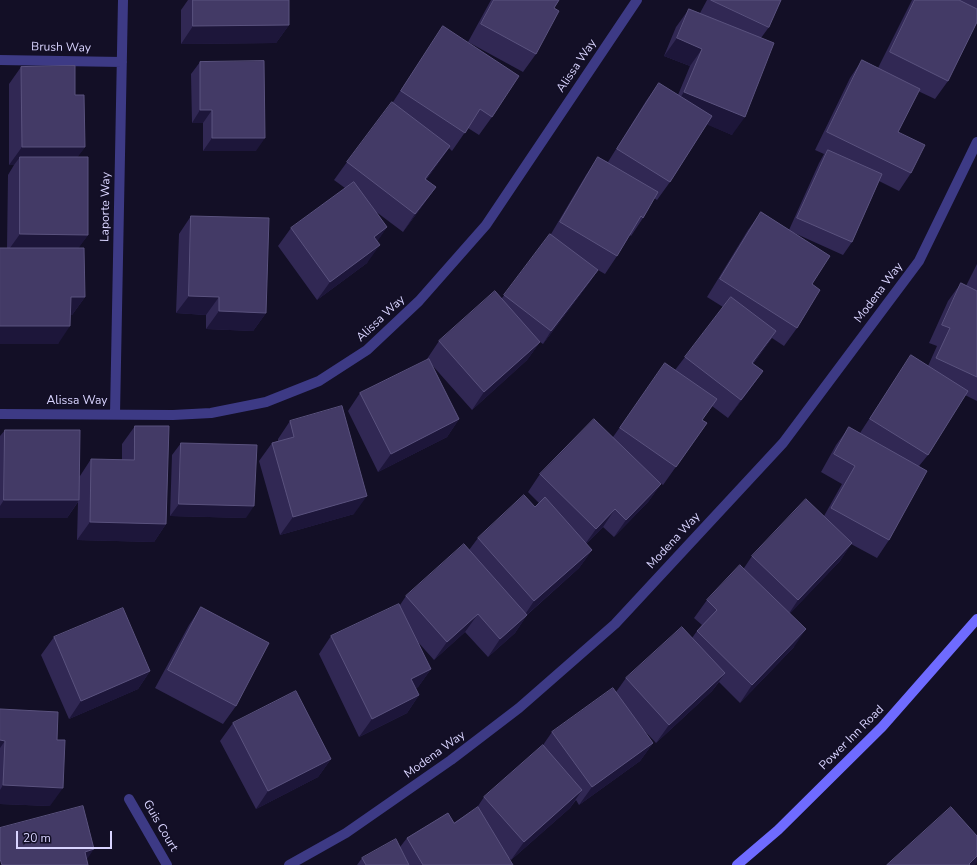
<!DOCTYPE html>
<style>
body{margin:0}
#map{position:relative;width:977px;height:865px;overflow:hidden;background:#130f26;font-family:"Nunito Sans",sans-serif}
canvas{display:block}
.scale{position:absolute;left:16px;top:831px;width:96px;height:18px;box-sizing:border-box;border:2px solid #d9d4ff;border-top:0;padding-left:5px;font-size:12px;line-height:14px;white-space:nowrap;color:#d9d4ff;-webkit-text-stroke:3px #130f26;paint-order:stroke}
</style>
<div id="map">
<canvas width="977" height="865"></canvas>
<div class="scale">20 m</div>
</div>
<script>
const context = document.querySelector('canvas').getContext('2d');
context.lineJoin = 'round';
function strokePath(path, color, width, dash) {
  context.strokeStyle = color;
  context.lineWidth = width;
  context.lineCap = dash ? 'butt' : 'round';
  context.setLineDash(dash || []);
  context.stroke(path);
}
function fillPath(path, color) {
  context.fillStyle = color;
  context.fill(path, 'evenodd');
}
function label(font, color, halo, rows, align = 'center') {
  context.font = font + ' "Nunito Sans",sans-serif';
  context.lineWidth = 3.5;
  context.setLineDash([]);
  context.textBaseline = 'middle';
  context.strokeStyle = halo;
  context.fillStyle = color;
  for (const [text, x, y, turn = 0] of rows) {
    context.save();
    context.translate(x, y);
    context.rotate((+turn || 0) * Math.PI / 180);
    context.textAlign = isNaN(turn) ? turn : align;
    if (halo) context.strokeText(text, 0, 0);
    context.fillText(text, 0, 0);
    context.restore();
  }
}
strokePath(new Path2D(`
 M0 60 122 62
 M0 414 173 415 211 413 266 402 319 381 367 350 419 301 486 225 637 0
 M115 414 123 0
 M129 799 167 865
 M289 865 346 833 451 760 519 708 615 624 783 443 919 261 977 142`), '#3d3a85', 10);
strokePath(new Path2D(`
 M737 865 778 830 882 727 977 619`), '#6f6bff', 10);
fillPath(new Path2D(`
 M188 0H289V25L276 43 181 44V10Z
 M491 0H559L554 8 536 54 523 72 468 42Z
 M707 0H781L769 27 761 38 732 135 707 124 670 182 657 200 654 198 643 218 631 236 630 235 617 256 605 274 598 270 589 283 543 344 540 342 527 360 472 410 432 365 459 419 447 437 378 472 348 411 360 393 427 360V359L439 341 502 298 550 234H551L586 175 598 157 608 162 646 101 659 83 678 95 690 66 664 56 676 27 689 9 700 13Z
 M912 0H977V22L948 81 935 99 918 91 898 132 911 173 899 191 879 181 852 242 843 255 792 232 812 284 797 328 784 346 772 338 753 364 763 371 750 389 728 418 712 406 702 420 707 423 663 485 659 482 661 484 648 502 614 537 603 527 586 544 592 550 579 568 527 615 515 633 488 657 465 632 434 660 417 641 431 669 418 687 416 688 419 695 407 713 359 737 319 654 331 636 400 605 406 596 469 550 478 538 535 507 539 503 528 492 540 474 613 437 665 363 675 370 685 357 723 307 707 297 748 230 761 212 789 230 819 163 824 154 815 150 850 78 862 60 878 68Z
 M443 26 492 117 479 135 468 128 452 151 449 148 426 180 436 187 423 205 403 232 375 211 387 227 377 241 367 263 317 300 278 246 291 228 345 188 334 180 347 162 393 102 431 44Z
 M200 62 256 151H203V123H192L191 74Z
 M21 67 75 95 85 147 77 157 88 235 78 248 85 297 72 315H70L58 344H0V248H7L8 175 14 165H9V84Z
 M191 216 266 313 253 331 206 329V315L176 313 179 234Z
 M977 264V401L965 395 928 455 919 466 889 540 877 558 851 544 840 561 790 613 794 647 740 703 719 682 712 691 656 743 640 726 653 743 640 761 579 805 576 800 570 808 511 860 508 857 513 865H357L362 858 400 847 407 838 454 823 476 809 484 797 543 745 552 732 616 692 626 678 692 638 697 631 702 625 694 618 707 600 744 568 752 556 824 516 842 484 821 472 836 445 849 427 860 433 899 373 911 355 928 366 937 346 929 343 948 301 961 283 966 286Z
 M290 421 354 514 280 535 259 461 272 443 278 441V439Z
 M135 426 166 524 154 542 77 540 78 502 67 518H0V436L5 430 80 476 91 459 122 460V444Z
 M181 443 246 518 170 516 172 455Z
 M201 607 236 706 223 724 155 688 189 625Z
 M54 637 150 671 138 689 69 719 41 655Z
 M0 709 50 806 0 804Z
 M233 723 331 759 318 777 256 809 220 741Z`), '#312854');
fillPath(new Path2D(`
 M289 25 276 43 181 44 193 26Z
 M677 38 702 49 690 66 664 56Z
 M684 92 745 117 732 135 672 110Z
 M200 110H212L203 123H192Z
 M212 138H265L256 151H203Z
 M450 146 438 164 412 197 425 179Z
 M22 147H85L72 165 20 157 14 165H9Z
 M436 187 423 205 403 232 415 214Z
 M387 227 375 245 374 237Z
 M20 234 88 235 75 253 7 252Z
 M380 245 367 263 317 300 330 282Z
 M598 270 589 283 543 344 551 331Z
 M189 296 219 297 206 315 176 313Z
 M71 297H85L72 315H58Z
 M219 311 266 313 253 331 206 329Z
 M0 326H70L58 344H0Z
 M776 331 764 349 739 381 752 363Z
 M540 342 527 360 472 410 484 392Z
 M763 371 750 389 728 418 741 400Z
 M459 419 447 437 378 472 391 454Z
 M661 484 648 502 614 537 626 520Z
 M367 496 354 514 280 535 293 517Z
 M4 500H79L67 518H0V506Z
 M179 504 254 506 246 518 170 516Z
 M615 509 603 527 583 547 596 529Z
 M90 522 166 524 154 542 77 540Z
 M852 543 840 561 786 618 798 600Z
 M592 550 579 568 522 619 534 601Z
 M478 614 465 632 434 660 447 642Z
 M527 615 515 633 488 657 500 639Z
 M806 629 794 647 740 703 752 685Z
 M431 669 418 687 398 697 411 679Z
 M150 671 138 689 69 719 81 701Z
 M725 673 712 691 656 743 669 725Z
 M419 695 407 713 359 737 372 719Z
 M0 740 5 741 0 748Z
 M653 743 640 761 579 805 592 787Z
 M331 759 318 777 256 809 268 791Z
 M3 785 63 788 50 806 0 804V790Z
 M582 790 570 808 511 860 524 842Z
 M94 849 83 865 85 852Z
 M977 856V862L975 865H968Z`), '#1d163a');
const building = new Path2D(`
 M193 0H289V25L193 26Z
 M494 0H559L554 8 559 11 536 54 481 24Z
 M711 0H781L769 27Z
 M915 0H959L977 9V22L948 81 890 52Z
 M689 9 774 43 745 117 684 92 702 49 677 38Z
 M443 26 519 76 492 117 480 109 465 133 401 91Z
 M862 60 920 89 898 132 925 145 911 173 827 132Z
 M264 61 265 138H212V110H200V62Z
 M75 66V95H84L85 147H22L21 67Z
 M659 83 712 116 670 182 617 149Z
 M392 102 450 146 425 179 436 187 415 214 347 162Z
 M828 150 882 174 852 242 797 218Z
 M20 157H88V235L20 234Z
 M598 157 658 192 643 218 641 216 617 256 560 222Z
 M354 182 387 227 374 237 380 245 330 282 291 228Z
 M761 212 830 256 812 284 820 290 797 328 720 279Z
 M191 216 269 218 266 313 219 311V297L189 296Z
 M550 234 598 270 551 331 504 295Z
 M0 248H84L85 297H71L70 326H0Z
 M961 283 977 291V377L936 358 950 328 942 325Z
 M495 291 540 342 484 392 439 341Z
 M731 297 776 331 752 363 763 371 741 400 685 357Z
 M911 355 968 391 928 455 870 419Z
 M429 359 459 419 391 454 360 393Z
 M665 363 717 399 702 420 707 423 676 467 620 428Z
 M342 406 367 496 293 517 272 443 294 437 290 421Z
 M594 419 661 484 626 520 615 509 596 529 540 474Z
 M135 426H169L166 524 90 522 91 459 134 460Z
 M849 427 927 471 889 540 831 508 855 466 834 454Z
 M5 430H80L79 500H4Z
 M181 443 257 445 254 506 179 504Z
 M524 495 535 507 545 497 592 550 534 601 478 538Z
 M806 499 852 543 798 600 752 556Z
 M464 544 527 615 500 639 478 614 447 642 406 596Z
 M740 565 806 629 752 685 697 631 717 610 707 600Z
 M399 604 431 669 411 679 419 695 372 719 331 636Z
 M201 607 269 643 236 706 168 670Z
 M123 608 150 671 81 701 54 637Z
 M682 627 725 673 669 725 626 678Z
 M613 688 653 743 592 787 552 732Z
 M296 691 331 759 268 791 233 723Z
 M0 709 58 712 57 740H65L63 788 3 785 5 741 0 740Z
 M543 745 582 790 524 842 484 797Z
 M83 806 94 849 85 852 88 865H2L0 859V828Z
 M478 807 513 865H423L407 838 448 813 454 823Z
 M951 807 977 836V856L969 864 970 865H887Z
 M396 839 409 865H366L362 858Z`);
fillPath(building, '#433a66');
strokePath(building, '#5a527e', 1);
label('12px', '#d9d4ff', '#130f26', [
 ["Brush Way",61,48,1],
 ["Alissa Way",577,66,-56],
 ["Laporte Way",106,207,-89],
 ["Modena Way",879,293,-53],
 ["Alissa Way",381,319,-43],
 ["Alissa Way",77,401],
 ["Modena Way",674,541,-47],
 ["Power Inn Road",852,738,-45],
 ["Modena Way",435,755,-36],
 ["Guis Court",160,826,60]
]);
</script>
